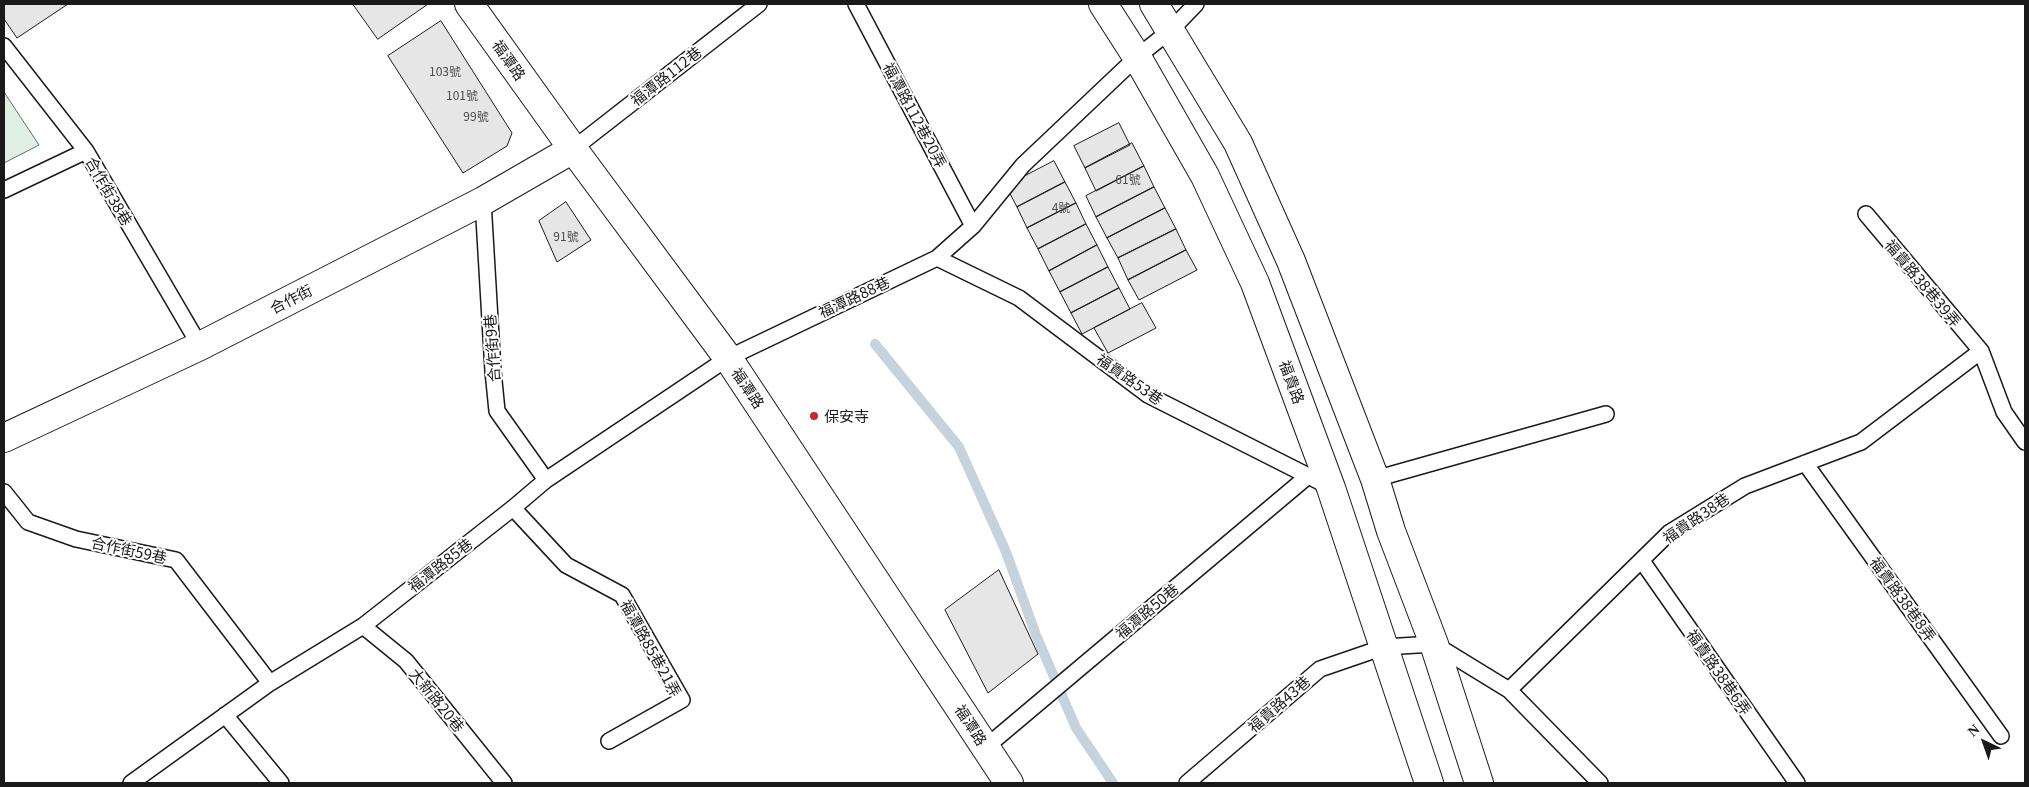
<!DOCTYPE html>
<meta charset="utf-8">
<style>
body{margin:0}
#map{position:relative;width:2029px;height:787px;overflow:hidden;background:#fff;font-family:Georgia,serif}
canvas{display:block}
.frame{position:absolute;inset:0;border:5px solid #1a1a1a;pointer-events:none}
.north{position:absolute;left:1959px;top:717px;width:50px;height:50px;-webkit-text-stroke:4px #fff;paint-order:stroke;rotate:318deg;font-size:14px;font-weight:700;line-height:20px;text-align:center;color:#1a1a1a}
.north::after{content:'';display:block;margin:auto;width:18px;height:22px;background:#1a1a1a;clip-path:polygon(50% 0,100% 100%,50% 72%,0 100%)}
</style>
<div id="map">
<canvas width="2029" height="787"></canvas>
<div class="frame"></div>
<div class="north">N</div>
</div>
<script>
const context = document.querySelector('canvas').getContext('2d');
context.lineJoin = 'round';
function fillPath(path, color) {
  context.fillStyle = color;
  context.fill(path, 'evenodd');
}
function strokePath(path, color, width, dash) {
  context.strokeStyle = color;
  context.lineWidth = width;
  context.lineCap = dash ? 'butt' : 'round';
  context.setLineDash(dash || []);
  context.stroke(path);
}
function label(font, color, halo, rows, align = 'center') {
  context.font = font + ' Georgia,"Noto Sans TC",serif';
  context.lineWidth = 4;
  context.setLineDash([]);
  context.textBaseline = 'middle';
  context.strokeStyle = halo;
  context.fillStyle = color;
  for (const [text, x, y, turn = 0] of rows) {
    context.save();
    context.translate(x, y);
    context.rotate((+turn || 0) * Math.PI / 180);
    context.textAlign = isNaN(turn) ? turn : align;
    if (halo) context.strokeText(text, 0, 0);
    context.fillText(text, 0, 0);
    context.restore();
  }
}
const green = new Path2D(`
 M4 92 39 145 4 163Z`);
fillPath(green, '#e0efe3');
strokePath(green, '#6a6a6a', 1);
strokePath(new Path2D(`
 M875 344 959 447 1006 552 1036 635 1076 728 1113 783`), '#c6d2dc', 10);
const building = new Path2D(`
 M4 4H68L17 38 4 19Z
 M353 4H428L378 39Z
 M441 21 512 133 507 146 463 173 388 56Z
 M1119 123 1130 145 1085 168 1074 146Z
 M1132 143 1144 166 1096 191 1085 168Z
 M1054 161 1065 182 1017 207 1006 186Z
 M1144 166 1154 187 1096 217 1086 196Z
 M1065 182 1076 203 1027 228 1017 207Z
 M1154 187 1165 208 1107 238 1096 217Z
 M566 202 591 240 557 262 539 221Z
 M1076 203 1086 224 1038 249 1027 228Z
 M1165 208 1176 229 1118 258 1107 238Z
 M1086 224 1097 245 1049 271 1038 249Z
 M1176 229 1186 250 1128 280 1118 258Z
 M1097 245 1108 267 1060 292 1049 271Z
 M1186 250 1197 270 1139 300 1128 280Z
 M1108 267 1119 288 1071 313 1060 292Z
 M1119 288 1130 309 1082 334 1071 313Z
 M1142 303 1156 328 1108 353 1094 328Z
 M999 570 1038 654 988 693 945 610Z`);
fillPath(building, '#e6e6e6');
strokePath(building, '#1a1a1a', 1);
const lane = new Path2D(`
 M856 4 973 226
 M4 46 86 151 200 346
 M573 149 759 4
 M4 190 86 151
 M483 201 493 371 497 411 546 480
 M1866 214 1981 351 2004 412 2025 442
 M937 258 1019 298 1148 395 1330 487
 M1805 463 2001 736
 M1375 479 1606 414
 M4 492 28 522 76 539 176 560 270 683
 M513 508 566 565 622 595 682 700 609 741
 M1642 561 1797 783
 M363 626 406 661 504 783
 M1509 690 1600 783
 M225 715 281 783
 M986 747 1308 476
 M131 783 270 683 363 626 513 508 546 480 728 358 937 258 973 226 1023 165 1137 57 1171 30 1196 4
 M1187 783 1320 669 1384 647 1434 644 1509 690 1669 533 1745 486 1861 442 1981 351`);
const street = new Path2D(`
 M469 4 573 149 728 358 1009 783
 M4 438 200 346 483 201 573 149`);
const secondary = new Path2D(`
 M1103 4 1137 57 1205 176 1255 283 1331 488 1429 783
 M1154 4 1238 143 1291 261 1375 479 1391 531 1434 644 1479 783`);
strokePath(lane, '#1a1a1a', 18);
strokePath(street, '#1a1a1a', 30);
strokePath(secondary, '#1a1a1a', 30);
strokePath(lane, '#fff', 15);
strokePath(street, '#fff', 28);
strokePath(secondary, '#fff', 28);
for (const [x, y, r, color] of [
 [814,416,5,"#c62828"]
]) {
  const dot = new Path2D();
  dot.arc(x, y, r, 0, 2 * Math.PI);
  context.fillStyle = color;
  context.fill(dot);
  strokePath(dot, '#fff', 2);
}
label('12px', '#4d4d4d', null, [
 ["103號",445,71],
 ["101號",462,95],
 ["99號",476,116],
 ["61號",1128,179],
 ["4號",1061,207],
 ["91號",566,236]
]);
label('15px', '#1a1a1a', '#fff', [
 ["福潭路",509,60,55],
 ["福潭路112巷",666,76,-38],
 ["福潭路112巷20弄",915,115,62],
 ["合作街38巷",109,191,60],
 ["福貴路38巷39弄",1923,283,50],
 ["福潭路88巷",854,297,-25],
 ["合作街",291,299,-27],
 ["合作街9巷",492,348,-94],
 ["福貴路53巷",1130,379,35],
 ["福貴路",1292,382,70],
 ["福潭路",748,388,56],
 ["福貴路38巷",1696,518,-34],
 ["合作街59巷",129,550,12],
 ["福潭路85巷",440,565,-38],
 ["福貴路38巷8弄",1903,599,54],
 ["福潭路50巷",1147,611,-40],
 ["福潭路85巷21弄",651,648,61],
 ["福貴路38巷6弄",1719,672,55],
 ["大新路20巷",437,700,51],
 ["福貴路43巷",1279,704,-41],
 ["福潭路",971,725,57]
]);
label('15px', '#1a1a1a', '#fff', [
 ["保安寺",824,416]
], 'left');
</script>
